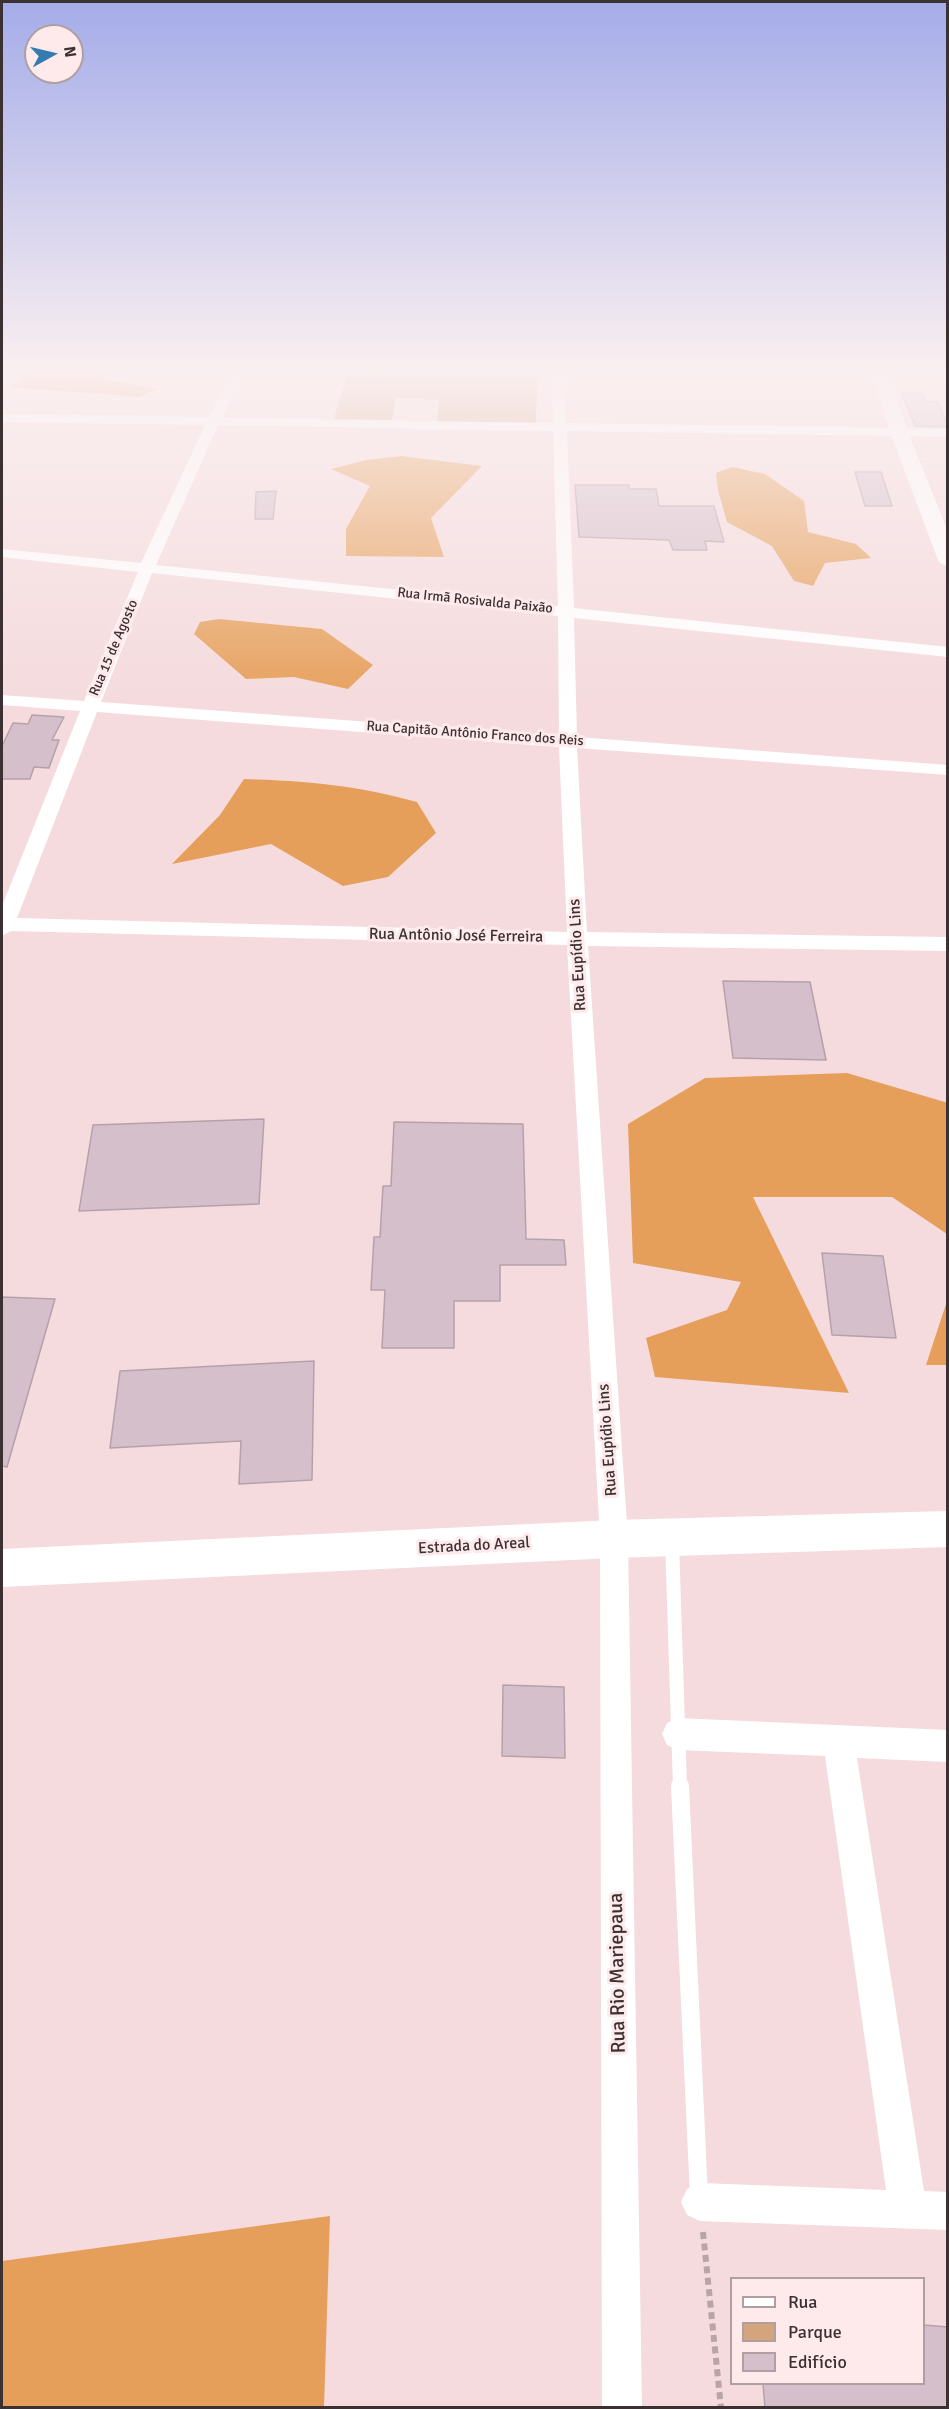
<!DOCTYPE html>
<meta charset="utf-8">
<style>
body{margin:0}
#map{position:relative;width:949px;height:2409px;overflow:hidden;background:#f5dbdd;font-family:Signika,sans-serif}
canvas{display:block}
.frame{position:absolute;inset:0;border:3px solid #3b3132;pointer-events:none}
.legend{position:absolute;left:730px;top:2277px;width:195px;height:108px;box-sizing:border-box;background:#fee9eb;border:2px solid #b09fa1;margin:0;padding:8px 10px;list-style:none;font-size:18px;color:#3b3132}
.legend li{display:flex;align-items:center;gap:12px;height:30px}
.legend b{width:30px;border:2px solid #b09fa1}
.north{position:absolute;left:24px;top:24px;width:60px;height:60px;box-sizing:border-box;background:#fee9eb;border:2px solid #b09fa1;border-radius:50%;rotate:82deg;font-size:16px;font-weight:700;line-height:24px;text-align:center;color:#3b3132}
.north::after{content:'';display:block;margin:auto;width:21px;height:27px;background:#347bb0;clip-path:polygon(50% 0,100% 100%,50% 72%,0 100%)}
</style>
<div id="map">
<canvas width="949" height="2409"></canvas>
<div class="frame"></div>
<ul class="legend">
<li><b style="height:8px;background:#fff"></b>Rua</li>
<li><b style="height:16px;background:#d4a57c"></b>Parque</li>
<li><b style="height:16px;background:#d5bfca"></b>Edifício</li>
</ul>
<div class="north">N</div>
</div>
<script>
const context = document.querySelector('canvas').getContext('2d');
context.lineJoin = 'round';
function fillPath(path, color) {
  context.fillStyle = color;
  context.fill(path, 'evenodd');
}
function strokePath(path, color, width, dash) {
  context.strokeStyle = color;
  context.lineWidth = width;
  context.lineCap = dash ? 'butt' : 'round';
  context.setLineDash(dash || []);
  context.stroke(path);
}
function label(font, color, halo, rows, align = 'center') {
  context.font = font + ' Signika,sans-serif';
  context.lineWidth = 6;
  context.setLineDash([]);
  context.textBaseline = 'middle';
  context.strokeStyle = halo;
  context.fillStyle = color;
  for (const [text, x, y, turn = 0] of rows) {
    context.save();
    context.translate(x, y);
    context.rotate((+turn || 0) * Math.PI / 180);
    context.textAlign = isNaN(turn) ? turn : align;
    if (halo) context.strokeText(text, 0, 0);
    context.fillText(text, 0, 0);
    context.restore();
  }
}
fillPath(new Path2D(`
 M358 371 537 378 536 423 437 422 439 400 396 398 392 420 334 419 347 374 358 373Z`), '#d4a57c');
fillPath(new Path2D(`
 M29 371H106L101 378 157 389 139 397 10 387Z
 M401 456 482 466 431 518 444 557 346 556V529L370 486 331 469 366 460Z
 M732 467 765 474 804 501 808 532 856 544 871 558 825 563 813 586 794 581 772 546 727 522 718 490 716 473Z
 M219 619 322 629 373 665 348 689 294 677 246 679 194 634 200 622Z
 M244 779C308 781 355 785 417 802L436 833 388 877 343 886 271 844 172 864 220 815Z
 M847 1073 948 1103 947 1234 892 1197H753L849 1393 655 1377 646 1338 727 1310 741 1282 633 1263 628 1124 705 1078Z
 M947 1300V1365H926L947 1301Z
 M330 2216 324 2407H2V2261Z`), '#e69f5a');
const building = new Path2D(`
 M902 393H922L926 401 938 402 948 427 915 426Z
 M855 472H881L892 506H865Z
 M575 485H629V489H656L659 506H714L724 542 705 541 707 550H673L669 540 579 537Z
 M276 491 273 519H255L256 492Z
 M32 715 64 717 52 740H59L49 768 34 767 30 779H2V746L13 723 28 724Z
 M723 981 810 982 826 1060 733 1058Z
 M264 1119 259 1204 79 1211 93 1125Z
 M394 1122 523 1124 526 1239 564 1240 566 1265H500V1301H454V1348H382L385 1290H371L374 1237H380L383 1186H391Z
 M822 1253 883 1256 896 1338 832 1335Z
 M2 1297 55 1299 7 1467 2 1466Z
 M314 1361 312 1480 239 1484 241 1441 110 1448 120 1371Z
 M503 1685 564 1687 565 1758 502 1756Z
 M924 2325 948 2327V2408H765L763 2384H924Z`);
fillPath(building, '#d5bfca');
strokePath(building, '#b6a1ab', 1.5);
strokePath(new Path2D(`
 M703 2232 721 2408`), '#b9a4a6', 6, [7, 4.5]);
strokePath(new Path2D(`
 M672 1540 680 1788`), '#fff', 14);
strokePath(new Path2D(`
 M680 1786 699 2197`), '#fff', 18);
fillPath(new Path2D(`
 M233 371H245L222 418 553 423 552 371H564L566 423 948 429V437L567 431 574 608 948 647V657L574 618 577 737 948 765V775L577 748 587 932 948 937V951L588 946 628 1539 642 2408H602L600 1539 567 945 11 931 2 936V906L80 711 2 705V695L84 701 138 572 2 557V549L141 563 205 425 2 422V414L209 417ZM218 425 553 431 558 606 156 565ZM152 573 558 616 559 736 101 702ZM97 712 559 747 567 932 17 918Z
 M678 1718 948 1730V1762L857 1758 924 2191 948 2192V2230L700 2221 687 2215 681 2202 687 2189 700 2183 886 2190 825 1756 678 1750 667 1745 662 1734 667 1723Z`), '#fff');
fillPath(new Path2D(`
 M871 371H887L908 432 948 532V566L941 564 938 560 890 432Z
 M948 1511V1547L614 1558 2 1587V1549L614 1520Z`), '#fff');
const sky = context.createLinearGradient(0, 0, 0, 708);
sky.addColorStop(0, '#a4ace9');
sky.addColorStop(0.52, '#faeff0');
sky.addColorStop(1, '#faeff000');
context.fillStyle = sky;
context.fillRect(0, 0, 949, 708);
label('14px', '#3b3132', '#fee9eb', [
 ["Rua Irmã Rosivalda Paixão",475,601,6],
 ["Rua 15 de Agosto",114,648,-67],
 ["Rua Capitão Antônio Franco dos Reis",475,734,4]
]);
label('16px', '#3b3132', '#fee9eb', [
 ["Rua Antônio José Ferreira",456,936,1],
 ["Rua Eupídio Lins",578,955,-93],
 ["Rua Eupídio Lins",608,1440,-94],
 ["Estrada do Areal",474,1546,-3]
]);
label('20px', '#3b3132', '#fee9eb', [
 ["Rua Rio Mariepaua",618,1973,-91]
]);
</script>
